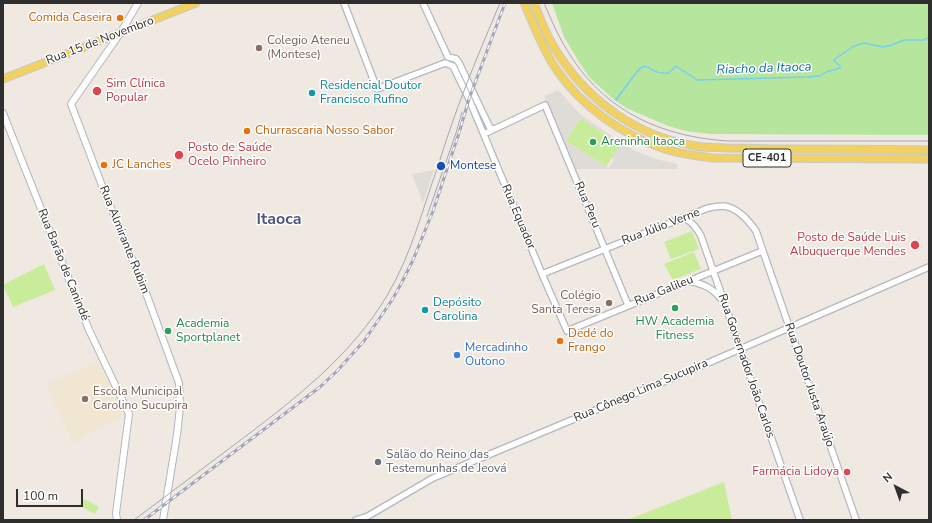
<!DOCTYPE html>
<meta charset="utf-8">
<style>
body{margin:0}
#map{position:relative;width:932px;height:523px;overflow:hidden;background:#efe9e1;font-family:"Nunito Sans",sans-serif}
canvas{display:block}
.frame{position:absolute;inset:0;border:4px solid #2e2e2e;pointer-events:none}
.north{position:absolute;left:876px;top:467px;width:40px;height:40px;-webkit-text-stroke:3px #fff;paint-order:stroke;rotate:319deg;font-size:11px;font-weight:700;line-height:16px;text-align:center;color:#2e2e2e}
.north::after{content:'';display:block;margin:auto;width:14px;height:18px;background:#2e2e2e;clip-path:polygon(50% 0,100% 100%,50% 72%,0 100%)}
.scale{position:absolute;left:16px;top:489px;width:67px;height:18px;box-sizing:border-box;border:2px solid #2e2e2e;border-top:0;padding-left:5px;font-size:12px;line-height:14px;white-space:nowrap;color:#2e2e2e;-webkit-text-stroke:3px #fff;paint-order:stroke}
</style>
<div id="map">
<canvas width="932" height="523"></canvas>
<div class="frame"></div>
<div class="north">N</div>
<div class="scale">100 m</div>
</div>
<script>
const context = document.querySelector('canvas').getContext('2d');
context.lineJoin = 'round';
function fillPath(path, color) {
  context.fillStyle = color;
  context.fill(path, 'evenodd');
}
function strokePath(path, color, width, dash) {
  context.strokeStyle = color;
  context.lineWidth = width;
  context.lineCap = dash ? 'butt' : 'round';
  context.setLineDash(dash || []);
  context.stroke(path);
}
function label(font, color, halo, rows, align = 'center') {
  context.font = font + ' "Nunito Sans",sans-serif';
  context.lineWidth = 3;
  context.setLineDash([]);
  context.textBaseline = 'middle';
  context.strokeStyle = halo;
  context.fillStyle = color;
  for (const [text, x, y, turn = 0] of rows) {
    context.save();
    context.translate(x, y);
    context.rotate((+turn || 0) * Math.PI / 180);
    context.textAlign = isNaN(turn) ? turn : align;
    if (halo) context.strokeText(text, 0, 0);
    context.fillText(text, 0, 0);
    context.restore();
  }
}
fillPath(new Path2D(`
 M98 361 99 362 124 414 74 443 73 442 46 385 47 384Z`), '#f0e6d1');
fillPath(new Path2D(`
 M183 146 188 159 176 164 171 151Z
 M920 237 924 248 910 253 906 242Z`), '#f5dfe0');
fillPath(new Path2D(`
 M552 3H928L929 135 710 134 686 131 668 126 626 108 612 98 590 78 579 62 564 37Z`), '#b6e59e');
fillPath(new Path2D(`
 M580 118 621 144 606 167 566 141Z
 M692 231 699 249 671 259 664 242Z
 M694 252 701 269 673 280 664 264Z
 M44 264 55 290 13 307 3 285Z
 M724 482 732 520H627Z
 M84 499 99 507 95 514 80 506Z`), '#c9ec9a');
fillPath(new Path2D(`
 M558 90 581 115 633 150 656 159 677 164V169H574L544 96ZM580 118 621 144 612 158 614 160 609 168 566 141Z
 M434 170 423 203 412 174Z`), '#dfdcd8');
strokePath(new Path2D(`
 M616 100C621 93 637 70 642 67 644 66 646 67 648 67 654 72 661 74 669 73L676 66 697 80 807 77 820 76 826 72 840 68V66L834 61 835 59 854 46 864 43 883 47 892 45 904 40H924L929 37`), '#75cff0', 1.5);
const tertiary = new Path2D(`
 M344 3 377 89 445 63
 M423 3 448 57 456 59 459 63 490 128 494 129
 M445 63 453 66 469 99 542 274 567 331 762 251
 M484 134 545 105 628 305
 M685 218C693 223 697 228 701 236L800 520
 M542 274 708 208C713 207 719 206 724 206 738 208 748 220 756 231L856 520
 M689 281C702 284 712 287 720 298
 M356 520 368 516 433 478 701 366 929 267`);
const secondary = new Path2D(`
 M138 3 121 32 71 104 104 191 146 293 179 383 180 407 177 435 163 520
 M3 113 89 330 129 414 116 513 117 520`);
const primary = new Path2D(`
 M524 3C534 25 542 48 556 69 581 106 622 135 665 149 680 154 697 156 713 158L929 159
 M534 3C541 21 548 39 559 55 590 103 639 137 696 146 706 148 716 147 726 148 746 148 766 149 787 149 834 149 882 149 929 150
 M3 79 196 3`);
strokePath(tertiary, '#b4b7c1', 8);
strokePath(secondary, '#b4b7c1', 8);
strokePath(primary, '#c9c9c9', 9);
strokePath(tertiary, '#fff', 5.5);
strokePath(secondary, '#fff', 6);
strokePath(primary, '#f2d163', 7);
strokePath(new Path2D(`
 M544 3C552 22 560 40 572 58 608 113 664 137 728 141H929
 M427 216 456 133 462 112
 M134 520C167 495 201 470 234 445 291 402 351 357 388 294 412 253 422 210 438 166 446 140 455 114 465 88 476 60 488 31 500 3`), '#a3a6b8', 1);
const rail = new Path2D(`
 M144 520 320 387 337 371 364 341 392 300 401 284 413 260 433 211 459 133 469 99 505 3`);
strokePath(rail, '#a3a6b8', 3);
strokePath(rail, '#fff', 1.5, [4.5]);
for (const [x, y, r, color] of [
 [120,18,4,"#e8710a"],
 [259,48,4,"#8d6e63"],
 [97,91,5,"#e0444e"],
 [312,93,4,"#0f9aa8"],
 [247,131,4,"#e8710a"],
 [593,142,4,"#2e9e5b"],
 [179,155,5,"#e0444e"],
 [104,165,4,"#e8710a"],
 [441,166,5,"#1a4fb4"],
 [915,245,5,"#e0444e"],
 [609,303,4,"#8d6e63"],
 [675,308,4,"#2e9e5b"],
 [425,310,4,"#0f9aa8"],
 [168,331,4,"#2e9e5b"],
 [560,341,4,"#e8710a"],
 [457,355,4,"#3f7fe0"],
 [85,399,4,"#8d6e63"],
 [378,462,4,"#6b7280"],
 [847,472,4,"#e0444e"]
]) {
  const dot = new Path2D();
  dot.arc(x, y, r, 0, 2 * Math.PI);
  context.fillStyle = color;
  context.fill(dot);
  strokePath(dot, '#fff', 1.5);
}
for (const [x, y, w] of [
 [767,158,48]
]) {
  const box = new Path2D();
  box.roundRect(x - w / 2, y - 9, w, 18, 3);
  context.fillStyle = '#fff';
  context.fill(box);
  strokePath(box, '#2e2e2e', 1);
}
label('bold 11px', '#2e2e2e', null, [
 ["CE-401",767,158]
]);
label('12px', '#c56008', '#fff', [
 ["Comida Caseira",112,18,"right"],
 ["Churrascaria Nosso Sabor",255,131],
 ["JC Lanches",112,165],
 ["Dedé do",568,334],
 ["Frango",568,348]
], 'left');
label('12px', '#2e2e2e', '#fff', [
 ["Rua 15 de Novembro",100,41,-21],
 ["Rua Peru",587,205,67],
 ["Rua Equador",518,217,67],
 ["Rua Júlio Verne",661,227,-21],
 ["Rua Almirante Rubim",124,240,68],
 ["Rua Barão de Canindé",63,265,68],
 ["Rua Galileu",664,291,-22],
 ["Rua Governador João Carlos",746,366,71],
 ["Rua Doutor Justa Araújo",809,385,71],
 ["Rua Cônego Lima Sucupira",641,391,-23]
]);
label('12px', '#785e54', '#fff', [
 ["Colegio Ateneu",267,41],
 ["(Montese)",267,55],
 ["Colégio",601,296,"right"],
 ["Santa Teresa",601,310,"right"],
 ["Escola Municipal",93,392],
 ["Carolino Sucupira",93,406]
], 'left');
label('12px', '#be3a42', '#fff', [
 ["Sim Clínica",106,84],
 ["Popular",106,98],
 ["Posto de Saúde",188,148],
 ["Ocelo Pinheiro",188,162],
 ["Posto de Saúde Luis",906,238,"right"],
 ["Albuquerque Mendes",906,252,"right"],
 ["Farmácia Lidoya",839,472,"right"]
], 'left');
label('12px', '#0d838f', '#fff', [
 ["Residencial Doutor",320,86],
 ["Francisco Rufino",320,100],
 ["Depósito",433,303],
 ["Carolina",433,317]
], 'left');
label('12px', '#27864d', '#fff', [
 ["Areninha Itaoca",601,142],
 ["HW Academia",675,322,"center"],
 ["Fitness",675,336,"center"],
 ["Academia",176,324],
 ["Sportplanet",176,338]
], 'left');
label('12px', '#164399', '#fff', [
 ["Montese",450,166]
], 'left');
label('12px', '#366cbe', '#fff', [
 ["Mercadinho",465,348],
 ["Outono",465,362]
], 'left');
label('12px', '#5b616d', '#fff', [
 ["Salão do Reino das",386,455],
 ["Testemunhas de Jeová",386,469]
], 'left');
label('italic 13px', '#0d6fa3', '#fff', [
 ["Riacho da Itaoca",764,69,-2]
]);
label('bold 16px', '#4d5680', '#fff', [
 ["Itaoca",279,220]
]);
</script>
